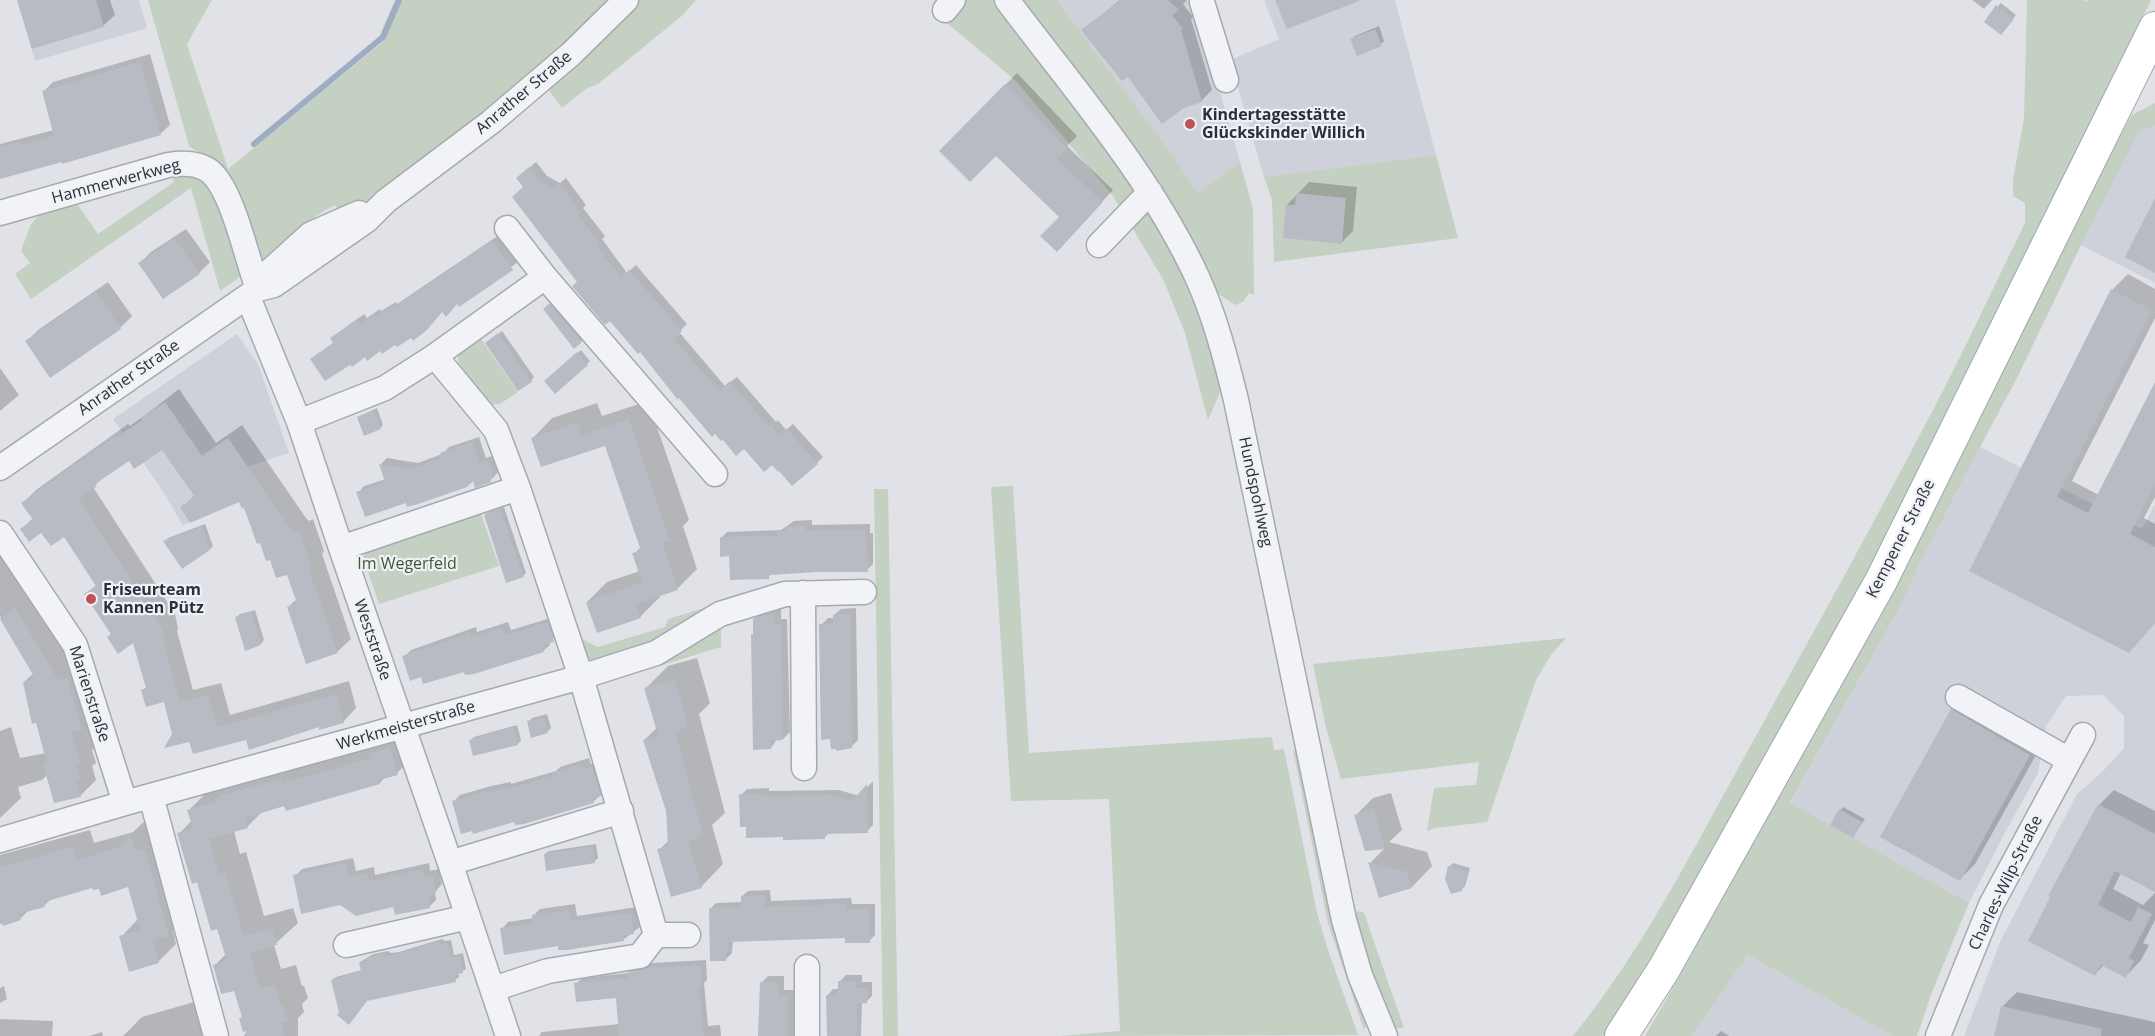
<!DOCTYPE html>
<meta charset="utf-8">
<style>
body{margin:0}
canvas{display:block;background:#e0e2e7}
</style>
<canvas width="2155" height="1036"></canvas>
<script>
const context = document.querySelector('canvas').getContext('2d');
context.lineJoin = 'round';
function fillPath(path, color) {
  context.fillStyle = color;
  context.fill(path, 'evenodd');
}
function strokePath(path, color, width, dash) {
  context.strokeStyle = color;
  context.lineWidth = width;
  context.lineCap = dash ? 'butt' : 'round';
  context.setLineDash(dash || []);
  context.stroke(path);
}
function label(font, color, halo, rows, align = 'center') {
  context.font = font + ' "Open Sans",sans-serif';
  context.lineWidth = 4.5;
  context.setLineDash([]);
  context.textBaseline = 'middle';
  context.strokeStyle = halo;
  context.fillStyle = color;
  for (const [text, x, y, turn = 0] of rows) {
    context.save();
    context.translate(x, y);
    context.rotate((+turn || 0) * Math.PI / 180);
    context.textAlign = isNaN(turn) ? turn : align;
    if (halo) context.strokeText(text, 0, 0);
    context.fillText(text, 0, 0);
    context.restore();
  }
}
fillPath(new Path2D(`
 M17 0H139L147 28 35 61Z
 M1057 0H1187L1191 3 1194 0 1240 162 1198 193 1177 161Z
 M1264 0H1395L1436 155 1264 177 1230 60 1279 39Z
 M2155 125V283L2081 245 2139 131Z
 M237 334 258 364 289 453 243 468 199 516 183 526 164 493 113 419Z
 M1980 447 2142 529 2155 504V1036H1964L2001 940 2077 794 2104 770 2124 748V716L2103 695 2066 696 2046 726 2038 773 2002 838 1969 903 1790 804 1900 607 1917 569Z
 M1748 955 1893 1036H1692Z`), '#ced1d9');
fillPath(new Path2D(`
 M148 0H212L187 44 228 169 384 41 379 37 395 0H613L565 45 506 97 380 193 362 205 340 215 335 205C306 220 284 240 260 263L229 173 189 146Z
 M639 0H696L683 15 598 84 586 89 562 108 548 89Z
 M964 0H993L1128 175 1164 231 1204 323 1223 385 1208 420 1185 333 1163 279 1113 196 1017 82 946 22Z
 M1020 0H1057L1177 161 1198 193 1240 162 1253 209 1254 295 1249 293 1243 302 1235 305 1217 293 1191 236 1157 181 1102 105Z
 M2027 0H2084L2086 2 2088 0H2151L1914 493 1624 1010 1603 1036H1573C1645 947 1696 844 1751 745 1813 633 1875 521 1934 408 1966 347 1995 284 2025 223V203L2013 196V180L2024 118Z
 M2155 103V125L2139 132 2081 245 2018 376 1980 447 1917 569 1900 607 1790 803 1969 903 1932 992 1917 1036H1893L1748 955 1692 1036H1645L1695 949 1732 873 2091 188 2132 115Z
 M1436 155 1458 238 1274 262 1272 200 1264 177Z
 M171 172C180 173 191 174 199 178 226 194 233 247 241 276L220 291 191 188 31 299 15 274 30 263 21 251 30 226 45 207 73 198 98 234 174 182Z
 M479 336 518 392 500 404 490 405 458 363 459 353Z
 M1013 486 1029 753 1272 737 1274 750 1284 749 1317 913 1327 947 1358 1035 1059 1036 1120 1031 1109 799 1011 801 991 487Z
 M874 489H888L898 1036H883Z
 M480 511 499 566 379 604 363 557 369 545Z
 M711 606 652 644 590 663 582 639 598 647 665 627 668 619Z
 M721 624V647L598 685 596 681Z
 M1566 638 1551 655 1536 680 1487 822 1435 828 1427 831 1434 788 1476 785 1479 762 1341 779 1326 728 1313 664Z
 M1293 750 1299 754 1352 986 1366 1026 1364 1030 1328 923Z
 M1358 911 1364 913 1404 1028H1396C1376 991 1364 955 1353 915Z`), '#c4d0c2');
fillPath(new Path2D(`
 M18 0H110L115 15 103 26Z
 M1120 0H1187L1183 4 1193 17 1191 19 1212 90 1201 101 1128 75 1083 30Z
 M1972 0H1992L1984 9Z
 M2001 3 2016 15 2004 29 1998 6Z
 M1379 26 1384 41 1381 44 1352 39 1355 36Z
 M150 54 170 125 160 134 0 178V144L54 130 44 91 53 82Z
 M1017 73 1077 136 1067 146 1113 190 1068 239 1061 217 996 154 941 151Z
 M536 162 547 176 560 183 566 178 586 205 583 208 605 236 602 239 627 273 636 265 687 324 679 332 725 386 737 377 776 422 778 420 786 430 793 424 823 457 817 463 793 484 772 463 744 446 640 350 579 282 525 187 524 172Z
 M1309 182 1357 187 1353 231 1341 243 1287 205Z
 M186 229 210 262 199 273 140 263 151 252Z
 M499 235 518 262 460 305 458 302 443 310 411 336 365 355 312 359 335 342 339 332 364 314 367 318 380 309 381 311 396 302 397 304Z
 M2128 274 2155 289V318L2072 481 2099 495 2155 385V497L2144 518 2155 524V623L2129 651 1971 571 2112 290Z
 M108 282 132 316 120 328 51 376 27 341 38 330Z
 M553 302 585 338 574 347 548 305Z
 M502 331 534 377 531 381 490 340Z
 M581 350 590 361 555 392 546 381Z
 M0 368 19 395 0 411Z
 M179 389 216 443 242 425 306 518 309 521 313 519 324 551 322 554 351 639 337 652 288 607 297 599 288 573 271 558 245 507 240 500 182 508 195 495 162 448 129 459 106 475 93 487 175 614 178 629 177 631 193 690 221 683 230 715 349 681 356 708 343 722 247 738 190 740 165 700 143 690 147 687 134 641 113 634 86 595 97 584 64 535 22 529 33 518 23 503 36 490 128 424 130 426 148 413Z
 M648 401 689 520 683 526 697 569 677 589 659 595 660 597 640 617 587 602 607 582 640 571 634 554 641 547 606 444 533 438 552 418 597 403 602 416Z
 M377 408 383 425 380 428 359 417Z
 M479 437 486 458 495 455 500 470 490 481 473 478 407 501 358 493 364 486 386 479 381 464 387 458 418 463 442 454 449 447Z
 M504 507 526 573 523 576 485 515 489 512Z
 M812 520V525L870 524V533H873V564L867 570 772 573 768 577 730 555 721 538 727 532 781 530 794 521Z
 M205 524 213 546 210 549 165 541 168 538Z
 M0 541 74 665 95 747 92 750 96 763 92 766 96 780 80 796 47 775 42 780 18 787 21 798 0 818V731L11 727 20 758 46 753 24 682 34 673 0 616Z
 M856 608 858 740 851 747 821 625 828 618H834V615L841 609Z
 M772 609H781V619H787L790 732 783 739H777L771 748 752 635 755 633 754 619 761 612Z
 M255 610 264 640 261 644 236 618 240 614Z
 M554 617 559 634 549 641 550 645 543 651 465 670 422 675 404 657 411 650 476 627 477 632 508 622 511 630Z
 M697 658 710 703 699 714 725 813 712 825 723 864 701 887 659 850 669 840 667 810 644 740 657 728 646 688 668 666Z
 M1968 695 2045 739 1975 864 1960 879 1952 710Z
 M547 714 551 728 548 731 532 736 529 722 532 718Z
 M517 725 521 740 518 744 470 741 474 737Z
 M390 734 418 752 397 773 386 776 380 783 263 811 247 827 234 831 240 854 246 852 264 916 293 908 298 923 274 945 281 969 296 965 302 986H304L308 998 302 1004 304 1012 298 1018V1036H244L247 1030 235 989 215 965 226 954 218 927 179 834 192 820 189 810 210 789Z
 M589 758 591 764 599 762 607 789 593 802 515 820 453 802 460 795 491 786 511 782V784L556 771 560 767Z
 M873 781V825L867 831 830 832 824 838 784 836 747 825 741 795 747 789 769 788V791L839 790 859 796Z
 M2114 790 2155 811V885L2121 873 2113 889 2143 905 2155 893V920L2143 943 2149 945 2141 960 2126 976 2104 965 2095 974 2099 805Z
 M1391 793 1402 830 1389 842 1427 852 1432 866 1412 887 1370 863 1385 848 1366 850 1356 815 1373 798Z
 M1843 807 1865 819 1853 836 1840 810Z
 M148 818 186 917 173 930 176 944 158 962 121 937 138 919 129 885 93 886 52 898 44 906 29 910 20 919 0 924V855L90 830 94 843 133 832Z
 M596 844 598 858 594 862 545 854 549 851Z
 M353 858 356 871 374 867 375 875 429 863 430 871 439 869 442 884 435 892 436 900 430 906H394L295 876 302 869Z
 M1453 863 1470 868 1465 886 1461 890 1449 867Z
 M770 890 771 901 851 898 852 904H875V935L869 941 847 937 733 940 732 953 726 959 711 908 716 903 742 902V896L748 891Z
 M575 904 577 916 637 907 640 927 623 940 559 945 502 929 508 922 534 918 533 916 540 909Z
 M442 939 445 941 451 940 454 955 463 953 466 969 458 973 459 977 455 980 367 999 341 1012 332 980 336 977 362 970 360 962 373 954 388 951 391 953 399 952Z
 M706 960 707 980 704 983 708 1026 720 1025 721 1036H539L542 1032 619 1024 617 996 576 984 582 978 629 973 635 967 652 963Z
 M846 975H862V982H872V996L866 1002H862L861 1036H828L827 996 833 989H839V982Z
 M768 976H784V990H794L795 1036H762L761 983Z
 M4 986 7 999 0 1003V988Z
 M2017 992 2155 1022V1036H1995L2002 1007Z
 M194 1002 196 1011 217 1005 207 1036H123L142 1017Z
 M0 1019 53 1021 52 1036H0Z
 M1721 1031 1729 1036H1716Z
 M102 1032 103 1036H89Z`), '#0003');
strokePath(new Path2D(`
 M254 144 383 37 399 0`), '#9fadc3', 6);
fillPath(new Path2D(`
 M17 0H96L104 27 32 49Z
 M1121 0H1168L1179 10 1172 15 1183 29 1181 30 1202 102 1184 108 1162 124 1128 77 1122 81 1081 30Z
 M1275 0H1359V1L1287 29Z
 M1996 5 2014 19 2001 35 1984 22Z
 M1375 29 1382 46 1357 56 1350 39Z
 M140 62 161 135 62 164V162L0 179V147L21 141 22 145 54 136 42 91Z
 M1005 84 1067 148 1057 159 1103 202 1057 252 1040 236 1059 217 996 156 970 182 939 151Z
 M529 167 541 182 552 188 559 183 581 212 578 215 600 243 597 246 621 278 629 270 682 331 674 339 719 391 730 381 769 427 771 425 779 435 786 428 818 464 792 486 779 471 778 472 772 465 764 472 744 449 736 456 723 440 721 441 715 434 712 437 679 398 678 400 640 352 638 354 610 321 605 325 572 286 577 282 512 197 523 187 516 178Z
 M1296 193 1346 198 1342 244 1283 238 1286 205H1295Z
 M2155 198V273L2125 257Z
 M175 239 200 274 163 299 138 263Z
 M492 240 513 270 459 307 457 304 446 317 442 312 427 330 413 341 411 338 397 347 395 345 382 354 380 351 367 361 365 357 352 367 350 365 325 381 310 359 333 343 330 338 358 319 360 323 373 314 375 316 405 300Z
 M2111 289 2152 310 2057 497 2088 513 2155 382V484L2130 534 2155 547V623L2129 653 1969 571Z
 M96 292 121 329 50 378 25 341Z
 M549 304 582 342 574 349 543 309Z
 M498 333 532 382 518 391 485 343Z
 M577 352 588 365 555 394 544 381Z
 M165 402 202 456 228 438 293 532 295 533 299 531 312 566 308 567 338 653 306 664 287 607 297 603 287 575 276 578 270 560 266 561 260 543 257 544 244 508 242 509 239 502 190 523 180 507 195 497 162 450 134 469 129 461 95 484 97 486 79 499 162 628 165 644 164 645 180 702 208 695 217 727 336 694 344 723 319 730V727L249 750 246 740 193 754 189 742 164 748 172 734 164 702 146 707 141 690 146 688 133 643 118 654 107 637 111 634 84 594 96 586 64 537 51 546 41 533 29 542 20 529 33 520 21 503 114 437 115 438 142 420 141 418Z
 M373 410 381 429 364 436 357 417Z
 M629 419 670 541 662 543 678 590 636 604 641 618 597 633 586 602 642 582 632 553 641 551 605 446 541 467 531 438 578 422 582 435Z
 M472 442 479 463 488 461 494 478 490 479 491 482 475 488 473 481 467 487 415 505 407 507 406 503 365 517 356 492 385 482 379 464 410 469 442 458 440 453Z
 M500 509 524 577 506 583 484 515Z
 M786 526H806V531L865 529V539H867L868 572H817L769 575V579L730 580 729 556 720 557V537L777 536V531H786Z
 M202 527 210 550 182 569 163 541Z
 M15 608 58 680 67 678 82 729 71 732 80 764 76 765 81 780 76 781 81 797 54 803 43 764 47 763 36 723 32 724 23 682 35 678 0 619Z
 M251 612 261 645 245 651 235 617Z
 M850 614 852 748 836 751V749H831L830 739 821 740 819 624H833V615Z
 M764 615H775V625H781L783 740 771 741V749L753 750 751 634 753 635V619Z
 M548 622 554 642 542 645 544 652 474 674 465 675 464 672 423 684 421 677 410 681 402 656 469 633 471 637 502 628 504 636Z
 M675 679 688 727 675 731 703 836 688 841 702 888 671 897 657 849 668 846 666 811 643 740 658 735 644 688Z
 M1951 709 2030 755 1960 881 1880 837Z
 M544 717 548 733 531 738 527 721Z
 M514 727 518 745 473 756 469 740Z
 M390 748 398 775 379 780 380 784 286 811 284 806 245 818 248 828 209 839 219 874 225 872 244 936 272 928 277 945 250 953 260 989 275 985 281 1007 283 1006 287 1021 281 1022 284 1036H247L246 1031 243 1032 239 1018 242 1017 234 991 221 994 213 965 227 961 217 929 211 931 197 882 192 884 177 833 193 828 187 810 216 802 215 799 220 798 219 796 281 779 283 783 369 759 368 754Z
 M582 763 584 769 592 767 601 796 593 798 594 803 524 824 515 825 514 822 473 834 472 831 461 834 452 801 484 792 504 788 505 790 552 776 551 774Z
 M867 784 868 833 825 834V839L783 840V837L746 838V827H740L739 794H764V796L832 795 852 801Z
 M2098 804 2155 834V892L2115 871 2098 905 2131 922 2138 907 2152 914 2129 958 2134 961 2126 978 2101 965 2095 976 2028 941 2050 897 2048 896Z
 M1374 809 1385 849 1365 851 1354 815Z
 M1839 809 1862 822 1853 838 1830 825Z
 M130 834 135 851 145 849 169 936 153 940 159 963 129 972 119 936 140 930 128 887 101 896 99 889 93 890 92 888 44 902 45 907 19 914 21 920 3 926 0 917V867L73 847 76 860 121 847Z
 M593 846 595 863 546 871 544 854Z
 M1368 862 1407 872 1412 888 1379 898Z
 M346 863 349 877 367 873 369 881 422 869 424 877 433 875 436 893 428 895 430 908 395 915 393 907 356 916 340 905 301 914 293 875Z
 M1448 866 1468 871 1462 891 1451 894 1445 879Z
 M765 895V907L846 904V909H869L870 943H845V938L728 942 726 961H710L709 908 741 907V896Z
 M569 910 570 921 631 913 634 934 623 936 624 941 567 950H558V946L504 955 500 928 533 923 532 915Z
 M438 942 441 944 448 943 451 957 460 956 463 973 454 975 456 982 367 1001 349 1025 337 1015 339 1012 331 980 361 971 359 962 365 961 368 957 384 953 387 956 394 955Z
 M700 965 702 987 699 988 704 1036H619L616 998 576 1002 574 983 629 978 628 972 645 968Z
 M838 981H856V988H867V1003L857 1004V1034L855 1036H827L826 995H838Z
 M760 982H778V996H788V1036H758Z
 M2001 1006 2102 1029 2101 1036H1994Z`), '#b8bbc3');
const minor = new Path2D(`
 M1007 0C1073 88 1152 178 1198 279 1215 317 1226 359 1236 400L1344 920 1360 975 1385 1036
 M1202 2 1226 80
 M945 10 953 0
 M0 213 168 165C181 163 196 162 208 170 232 186 247 260 258 289
 M507 228 545 277
 M1099 245 1150 192
 M266 277 270 271 311 234 359 213
 M248 297 299 422 341 548 450 863 508 1036
 M435 356 545 277 715 474
 M299 422 385 388 435 356 496 430 518 488 581 677 656 935
 M0 468 258 289 274 285 367 220 386 201 491 122 571 54 626 0
 M0 533 75 645 125 803
 M341 548 518 488
 M803 593 804 768
 M1958 697 2069 760
 M151 796 216 1036
 M0 840 125 803 581 677 656 653 720 614 785 594 864 592
 M450 863 621 811
 M656 935H688
 M346 945 468 917
 M493 989 548 971 640 956 656 935
 M807 1036V967
 M1938 1036 1991 905 2083 735`);
const major = new Path2D(`
 M1621 1036 1664 969 1881 581 2155 28`);
strokePath(minor, '#a6a9b1', 27);
strokePath(major, '#a1a6b1', 34);
strokePath(minor, '#f2f3f6', 24);
strokePath(major, '#fff', 32);
for (const [x, y, r, color] of [
 [1190,124,6,"#be5358"],
 [91,599,6,"#be5358"]
]) {
  const dot = new Path2D();
  dot.arc(x, y, r, 0, 2 * Math.PI);
  context.fillStyle = color;
  context.fill(dot);
  strokePath(dot, '#eff1f5', 2);
}
label('16px', '#2a2f3d', '#eff1f5', [
 ["Anrather Straße",524,93,-40],
 ["Hammerwerkweg",116,182,-15],
 ["Anrather Straße",129,378,-35],
 ["Hundspohlweg",1255,492,78],
 ["Kempener Straße",1901,539,-63],
 ["Weststraße",372,640,71],
 ["Marienstraße",89,694,72],
 ["Werkmeisterstraße",406,726,-16],
 ["Charles-Wilp-Straße",2006,883,-64]
]);
label('bold 16px', '#2a2f3d', '#eff1f5', [
 ["Kindertagesstätte",1202,115],
 ["Glückskinder Willich",1202,133],
 ["Friseurteam",103,590],
 ["Kannen Pütz",103,608]
], 'left');
label('16px', '#3c5739', '#eff1f5', [
 ["Im Wegerfeld",407,564]
]);
</script>
